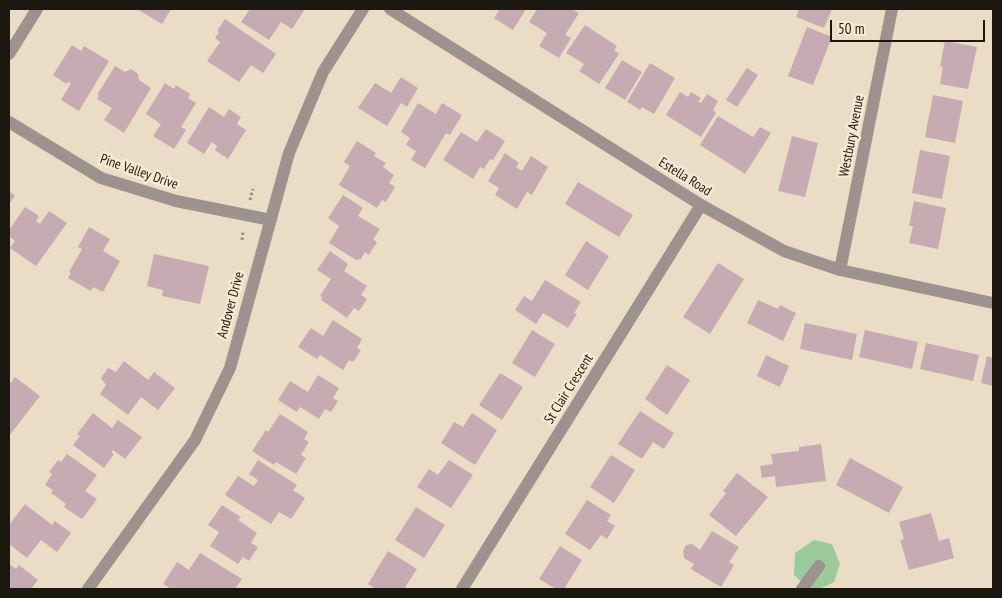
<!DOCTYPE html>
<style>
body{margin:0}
#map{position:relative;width:1002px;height:598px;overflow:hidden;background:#eadcc5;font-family:"PT Sans Narrow",sans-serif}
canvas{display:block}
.frame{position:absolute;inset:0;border:10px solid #1c170f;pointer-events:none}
.scale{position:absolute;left:830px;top:20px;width:155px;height:22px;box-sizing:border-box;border:2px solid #1c170f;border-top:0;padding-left:6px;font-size:15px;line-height:18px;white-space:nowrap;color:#1c170f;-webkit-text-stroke:4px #f7e9d2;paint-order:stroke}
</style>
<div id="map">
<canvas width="1002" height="598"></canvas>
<div class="frame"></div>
<div class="scale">50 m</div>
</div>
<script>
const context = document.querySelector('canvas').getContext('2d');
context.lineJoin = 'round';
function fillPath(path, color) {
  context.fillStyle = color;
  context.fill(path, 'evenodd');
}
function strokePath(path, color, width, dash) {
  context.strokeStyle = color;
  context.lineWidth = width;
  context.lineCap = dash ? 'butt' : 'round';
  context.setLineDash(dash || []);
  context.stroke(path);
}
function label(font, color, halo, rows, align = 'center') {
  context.font = font + ' "PT Sans Narrow",sans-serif';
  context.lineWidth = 5;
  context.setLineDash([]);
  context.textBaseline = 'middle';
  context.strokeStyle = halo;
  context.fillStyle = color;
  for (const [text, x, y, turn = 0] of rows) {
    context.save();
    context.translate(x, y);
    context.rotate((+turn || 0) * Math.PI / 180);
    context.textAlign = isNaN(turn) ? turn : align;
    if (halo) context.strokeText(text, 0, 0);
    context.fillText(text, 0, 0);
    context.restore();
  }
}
fillPath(new Path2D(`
 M814 540 832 544 840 564 834 582C814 593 810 590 794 575L795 553Z`), '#9bcb9a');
fillPath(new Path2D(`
 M137 9H171L162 24Z
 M250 9H305L292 29 281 22 269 40 241 22Z
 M500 9H526L513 30 494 18Z
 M537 9H571L579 13 565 35 571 38 559 58 539 46 547 33 529 22Z
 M799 9H832L824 28 796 17Z
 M225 19 276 54 263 73 251 65 239 82 207 61 220 42 215 38 219 32 217 31Z
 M585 25 617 46 614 50 619 54 599 84 579 71 584 64 566 53Z
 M807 27 832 37 813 85 788 76Z
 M945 41 977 47 968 89 940 84 943 67 940 66Z
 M72 45 81 51 84 46 109 61 79 111 61 100 71 83 68 82 66 84 53 75Z
 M622 60 642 72 625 100 605 88Z
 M650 63 675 78 654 114 642 107 640 110 627 102Z
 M115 66 125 72 131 69 138 74 139 80 151 88 124 133 104 120 112 108 97 99 99 96 97 95Z
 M747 68 758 75 737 107 726 100Z
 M401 77 418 88 407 107 401 103 387 126 358 108 375 83 391 93Z
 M165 83 174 89 176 85 190 94 188 98 196 103 181 127 186 130 174 149 153 136 161 124 146 114Z
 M680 92 688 97 691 92 701 98 698 101 701 103 707 94 718 101 713 110 716 113 701 137 666 115Z
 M933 95 963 101 955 143 925 137Z
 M418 103 436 114 442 103 462 115 450 135 446 133 425 168 411 160 416 151 406 145 410 138 401 132Z
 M209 107 224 117 229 109 241 117 237 124 246 130 228 159 215 150 217 146 212 142 204 154 187 143Z
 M718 116 753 137 760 127 771 133 745 174 700 145Z
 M486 129 505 141 493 160 490 159 484 169 480 167 473 179 443 160 461 132 477 142Z
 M792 136 818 143 805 197 778 191Z
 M357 141 376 153 374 156 386 163 383 167 394 175 389 183 395 187 386 202 382 200 377 208 339 185 350 166 344 162Z
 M920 150 950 156 942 199 912 193Z
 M505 153 519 163 516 167 522 171 531 156 548 167 532 195 527 192 517 209 495 195 499 188 488 181Z
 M578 182 633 215 619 237 565 204Z
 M9 191 15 196 9 204Z
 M343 195 363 208 358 216 380 229 373 239 377 242 369 255 365 252 361 259 356 260 329 243 339 226 328 218Z
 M914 201 946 208 938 249 909 243 913 226H909Z
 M25 207 39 216 36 221 40 224 49 211 67 223 36 266 10 248 15 241 9 236V230Z
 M89 227 110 239 103 251 120 261 103 292 93 287 91 291 68 278 71 273 69 272 82 249 78 247Z
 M586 241 609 256 588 290 565 275Z
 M330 251 348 264 344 271 367 286 361 295 367 299 359 311 354 308 347 318 321 300 322 297 320 296 331 279 317 270Z
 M154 254 209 266 200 304 162 296 163 290 147 286Z
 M718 263 744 279 710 334 683 317Z
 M545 280 581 302 574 313 577 314 568 328 543 313 536 324 515 310 524 296 532 301Z
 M758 300 778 309 780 305 796 313 783 341 747 323Z
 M333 320 362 339 357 348 361 350 353 362 349 360 343 370 320 355 317 359 298 347 311 328 323 336Z
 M805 323 857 334 852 360 800 349Z
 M532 330 555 344 535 377 512 363Z
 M865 330 918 342 912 369 859 357Z
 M926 343 979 355 973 381 920 369Z
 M766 355 789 366 780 387 757 376Z
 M987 356 993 358V386L981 383Z
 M124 361 148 380 154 372 175 388 158 410 141 397 128 415 100 394 106 385 101 378 108 368 116 372Z
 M667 365 690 380 667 415 645 399Z
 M500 373 523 387 502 420 479 405Z
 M318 375 339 388 333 398 338 401 331 412 325 409 319 419 300 407 297 412 278 400 290 381 308 392Z
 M15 377 40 396 9 436V385Z
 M640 411 674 433 664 449 653 442 642 459 618 444Z
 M93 413 112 428 118 420 142 437 125 459 113 450 111 452 114 454 104 468 73 445 80 436 77 434Z
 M472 413 497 430 475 465 441 443 454 422 463 427Z
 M280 414 308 432 304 439 309 442 301 455 306 458 296 474 276 462 274 465 252 451 266 430 268 432Z
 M821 444 826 481 776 487 775 476 762 478 760 466 773 464 771 454 799 451V447Z
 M67 454 97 475 85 491 97 499 82 519 64 507 66 504 51 493 53 490 45 485 52 474 49 472 58 460 61 462Z
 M611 455 635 470 614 503 590 487Z
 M850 458 903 487 889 513 836 485Z
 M258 460 297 485 293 490 305 498 291 519 279 512 271 524 225 495 238 476 254 486 258 480 249 474Z
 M449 460 473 475 451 508 417 487 429 469 438 475Z
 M737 473 768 497 736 536 709 515 726 493 723 491Z
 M587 500 611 515 607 521 615 526 607 539 601 535 590 550 565 534Z
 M25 504 52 525 55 521 71 533 57 552 41 540 27 558 9 544V525Z
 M222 505 241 517 238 520 257 533 251 543 258 547 249 561 243 557 238 564 210 546 219 532 208 525Z
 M416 507 445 525 424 558 395 540Z
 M931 513 939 541 949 538 954 558 909 570 900 540 904 539 899 522Z
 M712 531 739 547 729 562 734 565 721 587 691 569 694 564 684 558 683 551 686 545 692 544 700 550Z
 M560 546 582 560 564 589H556L539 579Z
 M388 551 417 569 404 589H376L368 584Z
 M200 553 242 579 235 589H171L163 584 177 562 189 570Z
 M9 564 16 569 19 565 38 580 31 589H9Z`), '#c7abb3');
strokePath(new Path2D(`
 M250 200 253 189
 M242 240 243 231`), '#9a8f7e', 3, [2.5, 2.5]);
strokePath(new Path2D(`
 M390 9 701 205 784 251 840 270 993 303
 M9 54 37 9
 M9 122 101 178 176 201 271 220
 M840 270 892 9
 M88 589 195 440 230 368 289 153 323 72 363 9
 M462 589 701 205
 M802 589 819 566`), '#9d928d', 12);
label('14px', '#1c170f', '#f7e9d2', [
 ["Westbury Avenue",852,136,-79],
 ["Pine Valley Drive",139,172,19],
 ["Estella Road",685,177,32],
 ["Andover Drive",231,305,-75],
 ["St Clair Crescent",569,389,-58]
]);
</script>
